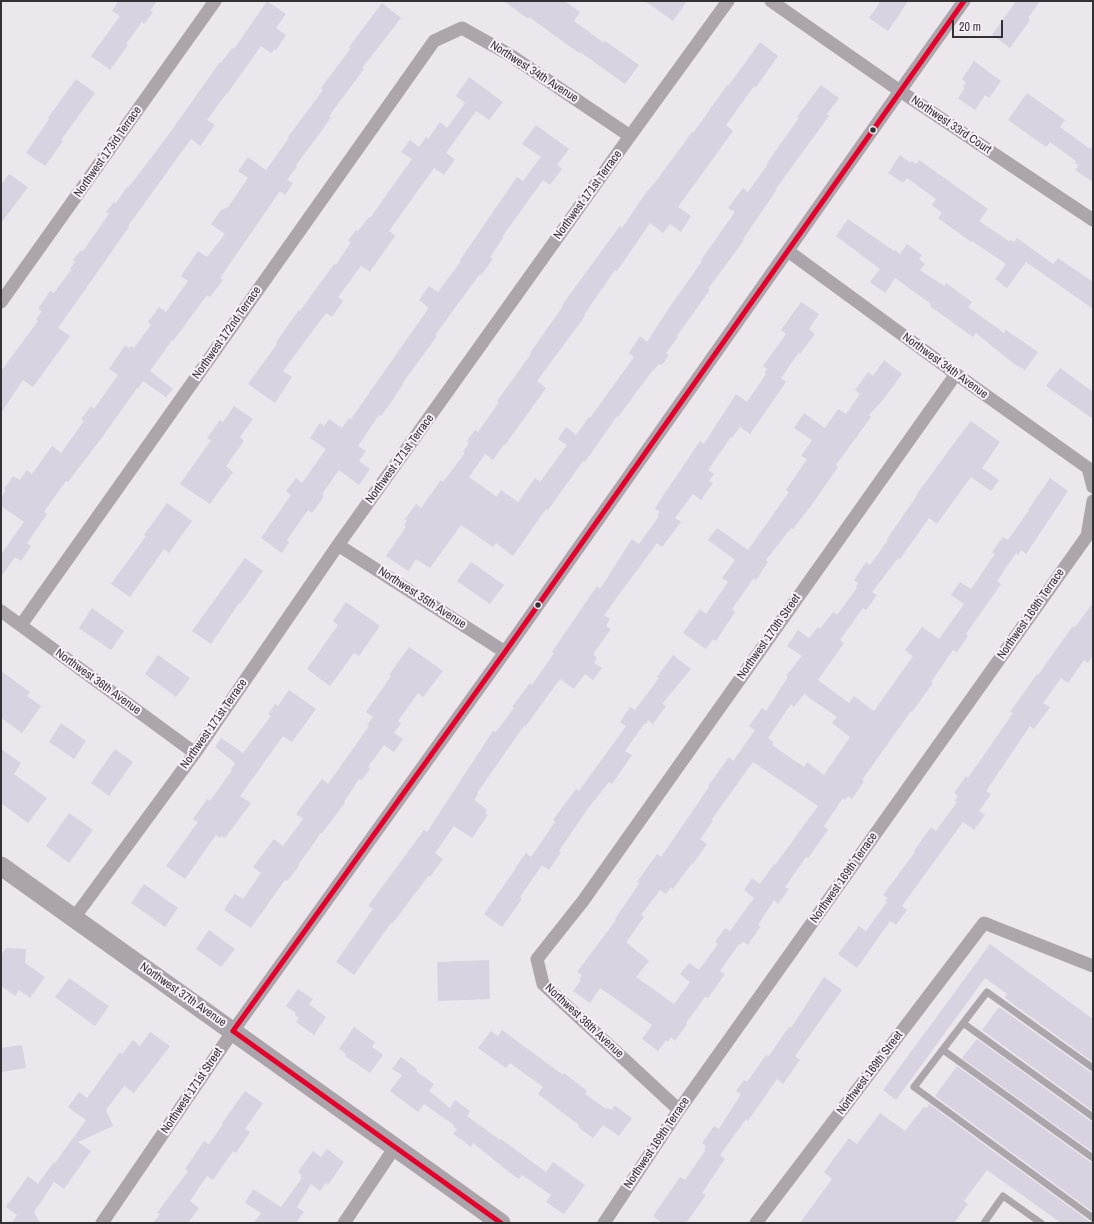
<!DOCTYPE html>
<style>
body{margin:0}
#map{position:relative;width:1094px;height:1224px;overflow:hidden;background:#ebe7ec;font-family:"Archivo Narrow",sans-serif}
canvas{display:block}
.frame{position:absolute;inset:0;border:2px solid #343135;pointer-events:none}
.scale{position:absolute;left:952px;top:20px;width:51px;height:18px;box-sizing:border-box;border:2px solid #343135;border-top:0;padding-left:5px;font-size:12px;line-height:14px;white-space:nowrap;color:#343135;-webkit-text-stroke:3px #faf1fc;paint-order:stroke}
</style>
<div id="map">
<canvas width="1094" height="1224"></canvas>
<div class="frame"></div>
<div class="scale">20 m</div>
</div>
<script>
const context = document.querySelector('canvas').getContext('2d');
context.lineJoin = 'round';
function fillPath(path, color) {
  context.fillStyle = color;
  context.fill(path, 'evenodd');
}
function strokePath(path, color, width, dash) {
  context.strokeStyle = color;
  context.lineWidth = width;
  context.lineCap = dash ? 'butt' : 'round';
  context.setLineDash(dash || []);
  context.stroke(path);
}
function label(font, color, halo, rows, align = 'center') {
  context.font = font + ' "Archivo Narrow",sans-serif';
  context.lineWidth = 4;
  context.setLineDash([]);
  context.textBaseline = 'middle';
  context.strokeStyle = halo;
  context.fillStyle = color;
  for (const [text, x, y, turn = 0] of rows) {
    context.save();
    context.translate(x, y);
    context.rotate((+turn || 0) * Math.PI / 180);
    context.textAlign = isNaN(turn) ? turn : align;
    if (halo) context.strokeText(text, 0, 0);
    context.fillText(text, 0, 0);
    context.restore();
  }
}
fillPath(new Path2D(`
 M119 1H157L150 11 153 12 144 24 142 22 126 44 128 45 110 70 91 56 120 16 112 11Z
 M267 1 286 14 276 28 286 35 276 50 275 49 271 53 261 46 227 94H226L207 120 215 125 200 146 191 139 128 226 129 227 58 328 70 336 33 387 23 380 1 413V371L38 321 36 320 42 311 38 309 50 291 54 293 71 270 70 269 75 262 73 260 81 250 83 251 104 221 109 214 106 212 114 202 116 203 127 187 128 188 164 141 220 62 221 63 232 48 234 49Z
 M504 1H565L580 12 574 21 604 43 605 41 639 65 625 84 580 52 579 53 529 17 528 19Z
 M645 1H687L673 21Z
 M881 1H908L888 31 869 18Z
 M1016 1H1040L1028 18 1030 20 1010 48 992 35Z
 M382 3 401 18 362 68 364 69 329 116 331 117 320 133 296 165 297 166 287 180 293 183 285 195 280 191 220 278 223 280 210 297 207 295 173 341 172 340 150 371 173 389 166 397 143 381 138 389 137 388 103 436 68 482 66 481 44 512 47 514 27 543 31 546 21 561 15 557 1 577V554L24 522 1 506V498L6 490 4 489 13 476 20 480 27 470 32 474 52 446 61 453 84 421 81 419 91 406 94 409 118 375 109 369 125 345 129 348 131 346 134 348 151 325 148 322 159 307 166 312 188 281 181 276 198 251 207 257 225 234 211 224 221 210 228 207 248 178 238 171 248 157 266 170 289 138 288 137 323 90 321 88 351 48 349 47Z
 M760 42 778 56 756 87 754 86 726 125 733 131 678 207 691 216 681 232 670 224 663 233 650 223 617 271 615 270 584 315 585 316 537 381 546 388 505 445 504 444 493 460 485 454 469 477 497 497 501 490 518 502 535 478 540 482 567 445 558 439 566 427 576 435 589 417 590 418 634 357 629 353 640 336 647 342 669 308 702 261 701 260 735 212 728 208 743 188 748 192 768 164 767 163 799 118 797 117 821 85 839 98 827 114 829 116 775 190 776 191 743 239 744 240 708 289 710 290 699 305 677 336 678 337 666 353 669 355 662 365 659 364 654 370H653L618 417 617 416 585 462 583 461 548 510 546 509 513 556 496 543 493 547 461 525 430 568 416 559 408 571 386 556 406 527 404 525 407 521 405 519 416 504 421 508 441 480 443 482 465 453 463 452 469 443 467 441 475 430 478 432 499 402 497 401 531 354 530 353 563 306 562 305 620 226 622 228 645 194 657 180 692 132 693 133 728 84 729 85Z
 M974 61 1001 81 989 98 985 95 975 110 958 98 965 88 963 86 966 83 962 79Z
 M469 77 503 102 489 120 476 111 446 153 455 159 444 175 434 168 389 231 395 236 369 273V271L361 266 338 297 343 301 332 317 326 313 283 371 292 377 275 403 248 384 277 344 276 343 281 335 299 310 300 311 334 264 336 265 351 242 348 241 356 230 358 231 369 217 370 218 412 159 401 152 410 140 419 147 426 137 428 139 440 122 447 128 465 103 456 96Z
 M76 79 95 93 61 140 63 141 45 166 26 153 49 119 48 118Z
 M1027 93 1065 120 1060 127 1090 149 1093 145V182L1075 170 1079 165 1075 163 1076 161 1050 142 1046 147 1008 120Z
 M536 125 569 149 557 165 562 169 550 185 543 180 502 237 503 238 490 257 493 259 481 275 480 274 435 335 437 336 402 384H403L389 405 381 416 379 415 358 446 366 451 359 461 370 469 359 485 339 470 322 494 324 496 312 513 308 510 287 540 289 542 282 553 261 538 291 495 286 491 296 478 302 483 326 449 310 438 320 423 324 426 329 419 342 428 349 418 351 419 428 309V307L419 300 429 286 438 292 461 261 460 260 517 177 523 181 541 157 522 144Z
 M900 155 911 163 912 161 916 164 919 160 988 209 979 221 1009 241 1010 240 1014 242 1017 238 1053 264 1058 258 1093 282V309L1026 262 1007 288 995 279 1006 264 972 241 971 242 938 218 942 213 932 205 936 199 907 178 903 183 888 173Z
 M9 174 28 187 1 223V185Z
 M848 219 894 251 895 250 900 254 907 244 922 255 919 259 925 264 920 270 944 286 946 283 972 302 968 307 1004 333 1006 330 1038 352 1025 370 1014 364 976 333 973 337 930 306 931 304 895 278 885 293 870 282 880 269 836 236Z
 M801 302 819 314 809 329 815 334 800 354 799 352 781 378 786 382 750 434 740 427 732 438 731 437 708 470 714 474 709 481 713 483 701 500 693 494 675 518 681 522 662 547 657 543 604 615 610 619 606 626 611 629 593 654 597 658 594 663 602 668 593 680 585 674 574 689 560 679 525 727 524 726 477 793 478 794 474 800 487 810 485 813 488 815 472 838 454 826 435 853 443 859 430 877 428 876 420 887 392 924 391 923 354 975 336 962 373 909 368 906 424 830 427 832 493 731 496 732 514 708 512 707 530 683 532 685 554 653 552 652 577 615 597 586 600 589 632 539 639 544 659 516 657 515 660 512 655 508 700 441 704 444 736 394 747 402 766 374 765 372 767 369 763 366 786 334 781 330Z
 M884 360 902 374 882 401 869 415 871 417 836 465 838 467 813 503 793 529 791 528 766 560 768 562 756 580 754 578 732 609 735 612 716 641 713 639 706 649 683 633 700 609 706 614 728 582 722 578 735 560 708 540 717 528 748 550 789 492 786 490 807 459 801 456 812 440 794 428 804 413 825 428 838 409 846 414 860 394 855 390 868 372 873 376Z
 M1060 368 1093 392V419L1046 386Z
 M234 406 253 419 240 437 244 441 226 466 233 472 210 504 180 484 211 440 207 438 220 420 223 422Z
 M971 421 1000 442 982 468 999 480 991 491 971 477 937 524 929 518 900 559 898 558 872 592 877 595 866 610 863 608 840 640 844 643 818 680 849 703 854 696 874 711 913 656 905 650 922 627 939 639 964 604 951 595 960 582 971 589 995 554 992 552 1003 537 1008 540 1029 510H1028L1050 478 1068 491 1026 554 1021 550 1018 555 1016 553 997 581 1001 584 966 634 968 636 957 652 953 650 931 682 933 683 912 712 911 711 862 780 864 781 852 799 848 796 845 800 843 798 824 826 828 830 808 858 806 857 785 887 789 889 784 896 778 904 774 900 758 925 760 927 748 945 743 941 740 945 739 944 720 971 725 974 708 998 705 997 686 1023 687 1024 675 1041 671 1037 668 1042 666 1040 658 1051 642 1039 652 1025 609 994 600 988 590 1003 573 991 581 980 579 979 582 975 577 972 616 920 615 919 639 884 637 882 657 854 661 857 709 787 708 786 729 757 733 761 755 730 749 726 762 708 766 711 788 677 786 676 802 656 787 646 798 630 809 638 818 627 820 629 833 612 837 615 857 588 856 587 858 583 854 580 866 562 870 565 888 540 887 539 918 494H917L963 431ZM804 694 837 717 832 723 850 737 824 775 807 762 804 767 772 745 773 742 768 738 791 704 794 707ZM753 762 818 806 775 865 774 864 760 884 752 878 744 890 754 898 730 931 725 928 715 942 718 944 699 970 689 963 680 974 690 982 674 1004 636 977 649 961 626 942 644 917 641 915 660 890 666 894 671 887 673 889 692 863 693 864 707 844 700 839 713 821 712 819Z
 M167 503 192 521 169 553 164 549 130 597 111 584 146 536 144 535Z
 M245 558 263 571 240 604 239 603 211 644 192 631Z
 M471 562 504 585 490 604 457 581Z
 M346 602 380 626 359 656 354 653 330 686 307 669 338 625 333 621Z
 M1093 603V656L1088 663 1084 660 1068 683 1061 678 1043 703 1050 707 1034 729 1030 726 986 791 991 794 979 811 985 815 974 830 963 822 902 906 907 910 896 925 890 921 857 968 838 954 859 926 866 931 887 902 885 901 888 898 883 895 915 852 914 851 931 827 936 831 957 802 955 801 958 796 954 793 966 776 968 778 1013 713 1010 712 1037 674 1038 675 1073 626 1075 627Z
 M92 608 124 631 111 650 79 628Z
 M409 647 443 671 423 697 418 693 398 721 401 723 394 733 403 739 394 752 384 745 368 767 370 769 362 780 359 779 344 802 345 803 322 833H321L298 865 299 866 287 881 285 880 280 887 251 928 224 910 227 905 235 894 243 899 261 873 253 867 274 839 283 846 303 819 296 814 322 779 328 784 369 726 367 725 373 717 366 712 391 676 389 675Z
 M158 655 190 678 176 697 145 674Z
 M673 655 691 669 662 704 666 706 653 724 648 720 646 724H644L625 751 632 755 612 784 609 782 586 811 559 851 561 852 549 870 542 865 520 897 522 899 502 927 484 914 516 868H515L526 853 531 857 555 822 553 820 576 789 579 791 626 726 620 722 630 707 635 710 659 678 657 677Z
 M1 671 30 692 27 696 41 706 22 733 1 718Z
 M289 690 316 709 292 742 283 736 240 796 251 803 225 838 222 836 220 838 216 835 185 879 166 866 198 822 193 819 207 799 210 801 232 770 231 769 235 763 215 747 221 738 243 753 271 716 268 714 275 704 278 706Z
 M61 723 86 741 74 759 49 742Z
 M1 749 21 763 14 774 47 798 28 823 1 803Z
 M115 749 133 762 109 796 91 783Z
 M69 813 93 830 69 863 46 846Z
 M144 884 178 908 165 927 131 903Z
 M209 930 235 949 221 967 196 949Z
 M990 944 1093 1019V1062L1005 998 1007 994 985 978 896 1100 883 1090Z
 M6 948 26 949 25 963 45 977 30 998 19 990 15 996 1 986V955Z
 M489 960 490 999 438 1001 437 962Z
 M824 977 842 990 795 1056 800 1060 783 1084 777 1079 748 1121 746 1119 720 1155 725 1159 702 1193 706 1195 686 1223H662L653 1216 680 1177 685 1180 705 1151 704 1150 706 1146 702 1143 714 1126 719 1129 741 1094 736 1091 744 1080 747 1082 766 1055 768 1057 789 1027 791 1028Z
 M69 978 109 1006 95 1026 55 997Z
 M298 989 313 999 309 1004 326 1017 314 1035 296 1022 299 1018 295 1015 296 1013 286 1006Z
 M999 1007 1090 1072 1093 1073V1111L982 1030Z
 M354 1027 375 1042 372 1047 383 1055 370 1073 345 1056 346 1054 339 1049Z
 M502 1030 563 1075 564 1073 587 1091 585 1094 606 1109 608 1108 611 1110 615 1106 632 1118 619 1136 603 1125 593 1138 578 1127 579 1125 538 1094 543 1087 510 1063 506 1068 478 1048 491 1031 498 1036Z
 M150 1032 170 1046 134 1093 124 1086 106 1110 113 1126 78 1142 91 1151 64 1189 54 1182 34 1212 40 1223H12L17 1215 6 1207 28 1176 38 1184 54 1162 55 1163 86 1120 68 1107 79 1092 87 1098 120 1052 122 1054 133 1040 140 1046Z
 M977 1039 1090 1121 1093 1122V1152L962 1058Z
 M22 1045 26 1068 1 1072V1048Z
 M401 1057 417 1069 416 1071 434 1084 429 1091 450 1108 455 1100 470 1111 467 1116 500 1140 501 1139 546 1172 553 1162 585 1185 564 1214 546 1202 551 1195 522 1175 519 1179 509 1172 473 1143 471 1147 462 1140 453 1134 457 1129 453 1127 454 1125 424 1104 418 1112 390 1091 402 1075 392 1069Z
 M957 1066 1090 1162 1093 1163V1212L935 1096Z
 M245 1091 263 1103 245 1129 250 1132 236 1153 233 1151 213 1180 207 1176 190 1201 199 1208 188 1223H153L160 1214 157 1213 188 1171 185 1169 204 1141 209 1144 223 1124 222 1123Z
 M929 1104 1090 1222 1093 1223H1061L987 1170 964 1201 968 1204 954 1223H800L832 1179 824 1172 849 1138 857 1144 880 1113 905 1131 924 1107 927 1108Z
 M327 1149 344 1162 328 1185 326 1183 320 1191 311 1184 297 1207 304 1212 296 1223H254L261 1213 245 1203 253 1189 281 1207 302 1178 300 1177 302 1175 298 1172 313 1151 321 1157Z`), '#d9d2e0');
strokePath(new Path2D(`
 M963 1023 1093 1117
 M943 1050 1093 1158
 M1093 1068 987 992 914 1087 1093 1218
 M984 1223 1003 1196 1041 1223`), '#aca5ab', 7);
strokePath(new Path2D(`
 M771 1 900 91 1093 220
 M788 251 956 374 1088 468 1093 487
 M1 302 215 1
 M338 545 505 652
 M1 611 195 753
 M21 625 434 41 462 28 510 55 630 136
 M74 918 195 753 338 545 630 136 728 1
 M679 1110 543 984 537 959 583 901 956 374
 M102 1223 233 1031 505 652 900 91 964 1
 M344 1223 395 1147
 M604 1223 679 1110 1087 536 1093 501
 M756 1223 984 923 1093 966`), '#aca5ab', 13);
strokePath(new Path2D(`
 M1 866 501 1223`), '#aba4ab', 19);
strokePath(new Path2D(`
 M501 1223 233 1031 505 652 964 1`), '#e4002b', 5);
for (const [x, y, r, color] of [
 [873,130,3.5,"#343135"],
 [538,605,3.5,"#343135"]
]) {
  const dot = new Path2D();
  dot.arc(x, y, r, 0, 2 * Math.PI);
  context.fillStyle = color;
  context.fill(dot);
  strokePath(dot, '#faf1fc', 1.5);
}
label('12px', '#343135', '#faf1fc', [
 ["Northwest 34th Avenue",534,72,33],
 ["Northwest 33rd Court",951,125,34],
 ["Northwest 173rd Terrace",108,152,-55],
 ["Northwest 171st Terrace",588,195,-54],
 ["Northwest 172nd Terrace",227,333,-55],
 ["Northwest 34th Avenue",945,366,36],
 ["Northwest 171st Terrace",400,459,-54],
 ["Northwest 35th Avenue",422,598,33],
 ["Northwest 169th Terrace",1031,614,-55],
 ["Northwest 170th Street",769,637,-55],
 ["Northwest 36th Avenue",98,682,36],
 ["Northwest 171st Terrace",214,724,-55],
 ["Northwest 169th Terrace",844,878,-55],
 ["Northwest 37th Avenue",183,995,35],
 ["Northwest 36th Avenue",584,1021,43],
 ["Northwest 169th Street",870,1073,-53],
 ["Northwest 171st Street",192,1091,-56],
 ["Northwest 169th Terrace",657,1143,-56]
]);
</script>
